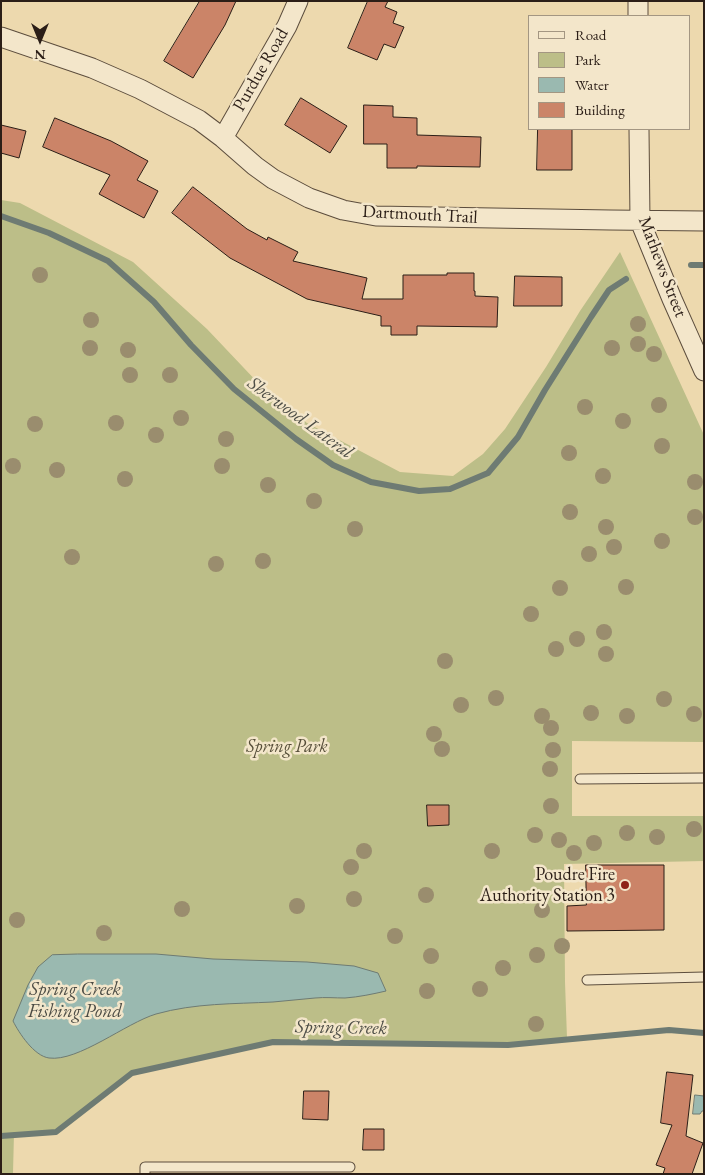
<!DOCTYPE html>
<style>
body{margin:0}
#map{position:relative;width:705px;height:1175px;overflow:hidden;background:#edd9ae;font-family:"EB Garamond",serif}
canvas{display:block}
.frame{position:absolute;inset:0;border:2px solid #2b1e17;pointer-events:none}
.legend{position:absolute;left:528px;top:15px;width:162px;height:115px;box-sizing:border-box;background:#f3e6ca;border:1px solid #a39682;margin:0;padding:6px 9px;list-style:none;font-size:15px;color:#2b1e17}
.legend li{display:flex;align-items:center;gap:10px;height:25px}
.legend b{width:25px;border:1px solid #a39682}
.north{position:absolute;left:15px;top:15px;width:50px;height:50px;-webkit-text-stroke:4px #f3e6ca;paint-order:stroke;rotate:180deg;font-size:14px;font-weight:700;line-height:20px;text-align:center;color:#2b1e17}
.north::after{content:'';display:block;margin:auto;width:18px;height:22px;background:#2b1e17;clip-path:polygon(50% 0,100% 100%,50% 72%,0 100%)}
</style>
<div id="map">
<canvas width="705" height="1175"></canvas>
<div class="frame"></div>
<ul class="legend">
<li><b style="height:6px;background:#f3e6ca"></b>Road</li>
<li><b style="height:14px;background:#bcbe88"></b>Park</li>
<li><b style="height:14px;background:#9ab9b0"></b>Water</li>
<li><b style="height:14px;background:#cb8468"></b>Building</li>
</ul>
<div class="north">N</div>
</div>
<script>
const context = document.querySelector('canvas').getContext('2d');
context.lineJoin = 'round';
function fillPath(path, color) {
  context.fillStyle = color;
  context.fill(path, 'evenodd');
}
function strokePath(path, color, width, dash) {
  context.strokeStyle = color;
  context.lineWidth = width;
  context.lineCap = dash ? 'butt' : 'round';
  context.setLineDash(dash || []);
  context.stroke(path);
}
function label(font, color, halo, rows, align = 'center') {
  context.font = font + ' "EB Garamond",serif';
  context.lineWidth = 5;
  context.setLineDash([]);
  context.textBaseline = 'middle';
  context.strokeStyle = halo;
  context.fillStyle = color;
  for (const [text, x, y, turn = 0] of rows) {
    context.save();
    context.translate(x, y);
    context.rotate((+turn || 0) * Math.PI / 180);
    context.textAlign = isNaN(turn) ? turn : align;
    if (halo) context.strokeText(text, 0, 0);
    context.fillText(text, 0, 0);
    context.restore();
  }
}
fillPath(new Path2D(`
 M1 200 20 203 133 262 207 329 261 386 307 423 400 472 453 476 483 454 505 429 546 367 580 311 620 252 704 435V742L572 741V816H704V861L564 864 565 982 567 1038 507 1046 274 1042 184 1059 129 1073 105 1095 53 1133H14L13 1173H1Z`), '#bcbe88');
const water = new Path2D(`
 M78 954H156L213 959 307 962 354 966 378 973 386 991C373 994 359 997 345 998 335 998 325 997 315 998 301 999 287 1001 273 1002 234 1004 195 1003 156 1014 126 1023 78 1062 49 1058 34 1056 19 1033 13 1021L28 985 38 967 52 955Z
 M695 1095 704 1096V1111H702L700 1114H693Z`);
fillPath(water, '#9ab9b0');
strokePath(water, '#6e7b73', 1);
strokePath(new Path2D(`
 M1 216 49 233 108 261 154 302 191 345 234 389 296 439 333 465 371 482 419 491 450 489 488 473 518 437 545 390 591 317 609 290 626 279
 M691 265H704
 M1 1136 56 1132 132 1073 273 1042 508 1045 669 1030 704 1033`), '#6e7b73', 6);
const building = new Path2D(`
 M200 1H236L225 25 193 78 164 61Z
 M368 1H388L385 7 397 12 393 23 404 27 395 48 384 44 377 60 348 48Z
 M301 98 347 126 330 153 285 125Z
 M364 105 393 106V117L417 118V135L481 137 480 167 417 166V168H387V144H364Z
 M55 118 111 141 148 161 137 180 158 191 144 218 99 194 110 175 43 147Z
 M1 125 26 131 19 158 1 153Z
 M538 129H572V170H537Z
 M193 187 247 229 267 240 268 237 298 252 293 261 367 278 362 299H403V275H447V273H474V291H475V296L498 297 497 327 417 326V335H391V326H381V316L307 299 230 258 172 213Z
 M515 276 562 277V306H514Z
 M427 805H449V825L428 826Z
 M586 865H664V930L567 931V906L586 905Z
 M667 1072 693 1075 686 1136 703 1143 692 1174H663L665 1168 656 1165 672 1125 661 1123Z
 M304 1091H329L328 1120 303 1119Z
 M364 1129H384V1150H363Z`);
fillPath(building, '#cb8468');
strokePath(building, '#2b1e17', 1);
const service = new Path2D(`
 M580 779 704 778
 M587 980 704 977
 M145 1174V1167H350`);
const minor = new Path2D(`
 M638 1V16
 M1 37 92 68 140 89 199 120 223 138 255 166 273 179 309 198 343 210 376 216 610 220 704 221
 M639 129 640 221 672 299 704 371
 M223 138 287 26 298 1`);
strokePath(service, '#5c4d3d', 11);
strokePath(minor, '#5c4d3d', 21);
strokePath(service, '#f3e6ca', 9);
strokePath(minor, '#f3e6ca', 19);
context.fillStyle = '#9a8d6e';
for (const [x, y] of [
 [40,275],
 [91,320],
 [638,324],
 [638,344],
 [90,348],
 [612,348],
 [128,350],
 [654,354],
 [130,375],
 [170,375],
 [659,405],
 [585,407],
 [181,418],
 [623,421],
 [116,423],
 [35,424],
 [156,435],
 [226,439],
 [662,446],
 [569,453],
 [13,466],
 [222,466],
 [57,470],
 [603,476],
 [125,479],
 [695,482],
 [268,485],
 [314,501],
 [570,512],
 [695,517],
 [606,527],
 [355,529],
 [662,541],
 [614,547],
 [589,554],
 [72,557],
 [263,561],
 [216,564],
 [626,587],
 [560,588],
 [531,614],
 [604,632],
 [577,639],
 [556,649],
 [606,654],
 [445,661],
 [496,698],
 [664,699],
 [461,705],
 [591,713],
 [694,714],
 [542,716],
 [627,716],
 [551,728],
 [434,734],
 [442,749],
 [553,750],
 [550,769],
 [551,806],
 [694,829],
 [627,833],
 [535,835],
 [657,837],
 [559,840],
 [594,843],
 [364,851],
 [492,851],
 [574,853],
 [351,867],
 [426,895],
 [354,899],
 [297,906],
 [182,909],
 [542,910],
 [17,920],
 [104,933],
 [395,936],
 [562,946],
 [537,955],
 [431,956],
 [503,968],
 [480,989],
 [427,991],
 [536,1024]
]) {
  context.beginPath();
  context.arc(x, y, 8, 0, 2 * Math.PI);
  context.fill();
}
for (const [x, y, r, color] of [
 [625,885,5,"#8f2418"]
]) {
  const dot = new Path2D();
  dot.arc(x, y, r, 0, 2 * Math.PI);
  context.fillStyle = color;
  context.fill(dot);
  strokePath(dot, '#f3e6ca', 2);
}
label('18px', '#2b1e17', '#f3e6ca', [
 ["Purdue Road",261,70,-60],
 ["Dartmouth Trail",420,215,3],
 ["Mathews Street",662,267,69]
]);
label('italic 18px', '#564e39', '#f3e6ca', [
 ["Spring Park",287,747]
]);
label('18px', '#2b1e17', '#f3e6ca', [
 ["Poudre Fire",615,875],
 ["Authority Station 3",615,896]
], 'right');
label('italic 19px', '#4c4c45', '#f3e6ca', [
 ["Sherwood Lateral",300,418,36],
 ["Spring Creek",75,990],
 ["Fishing Pond",75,1012],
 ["Spring Creek",341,1028,1]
]);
</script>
